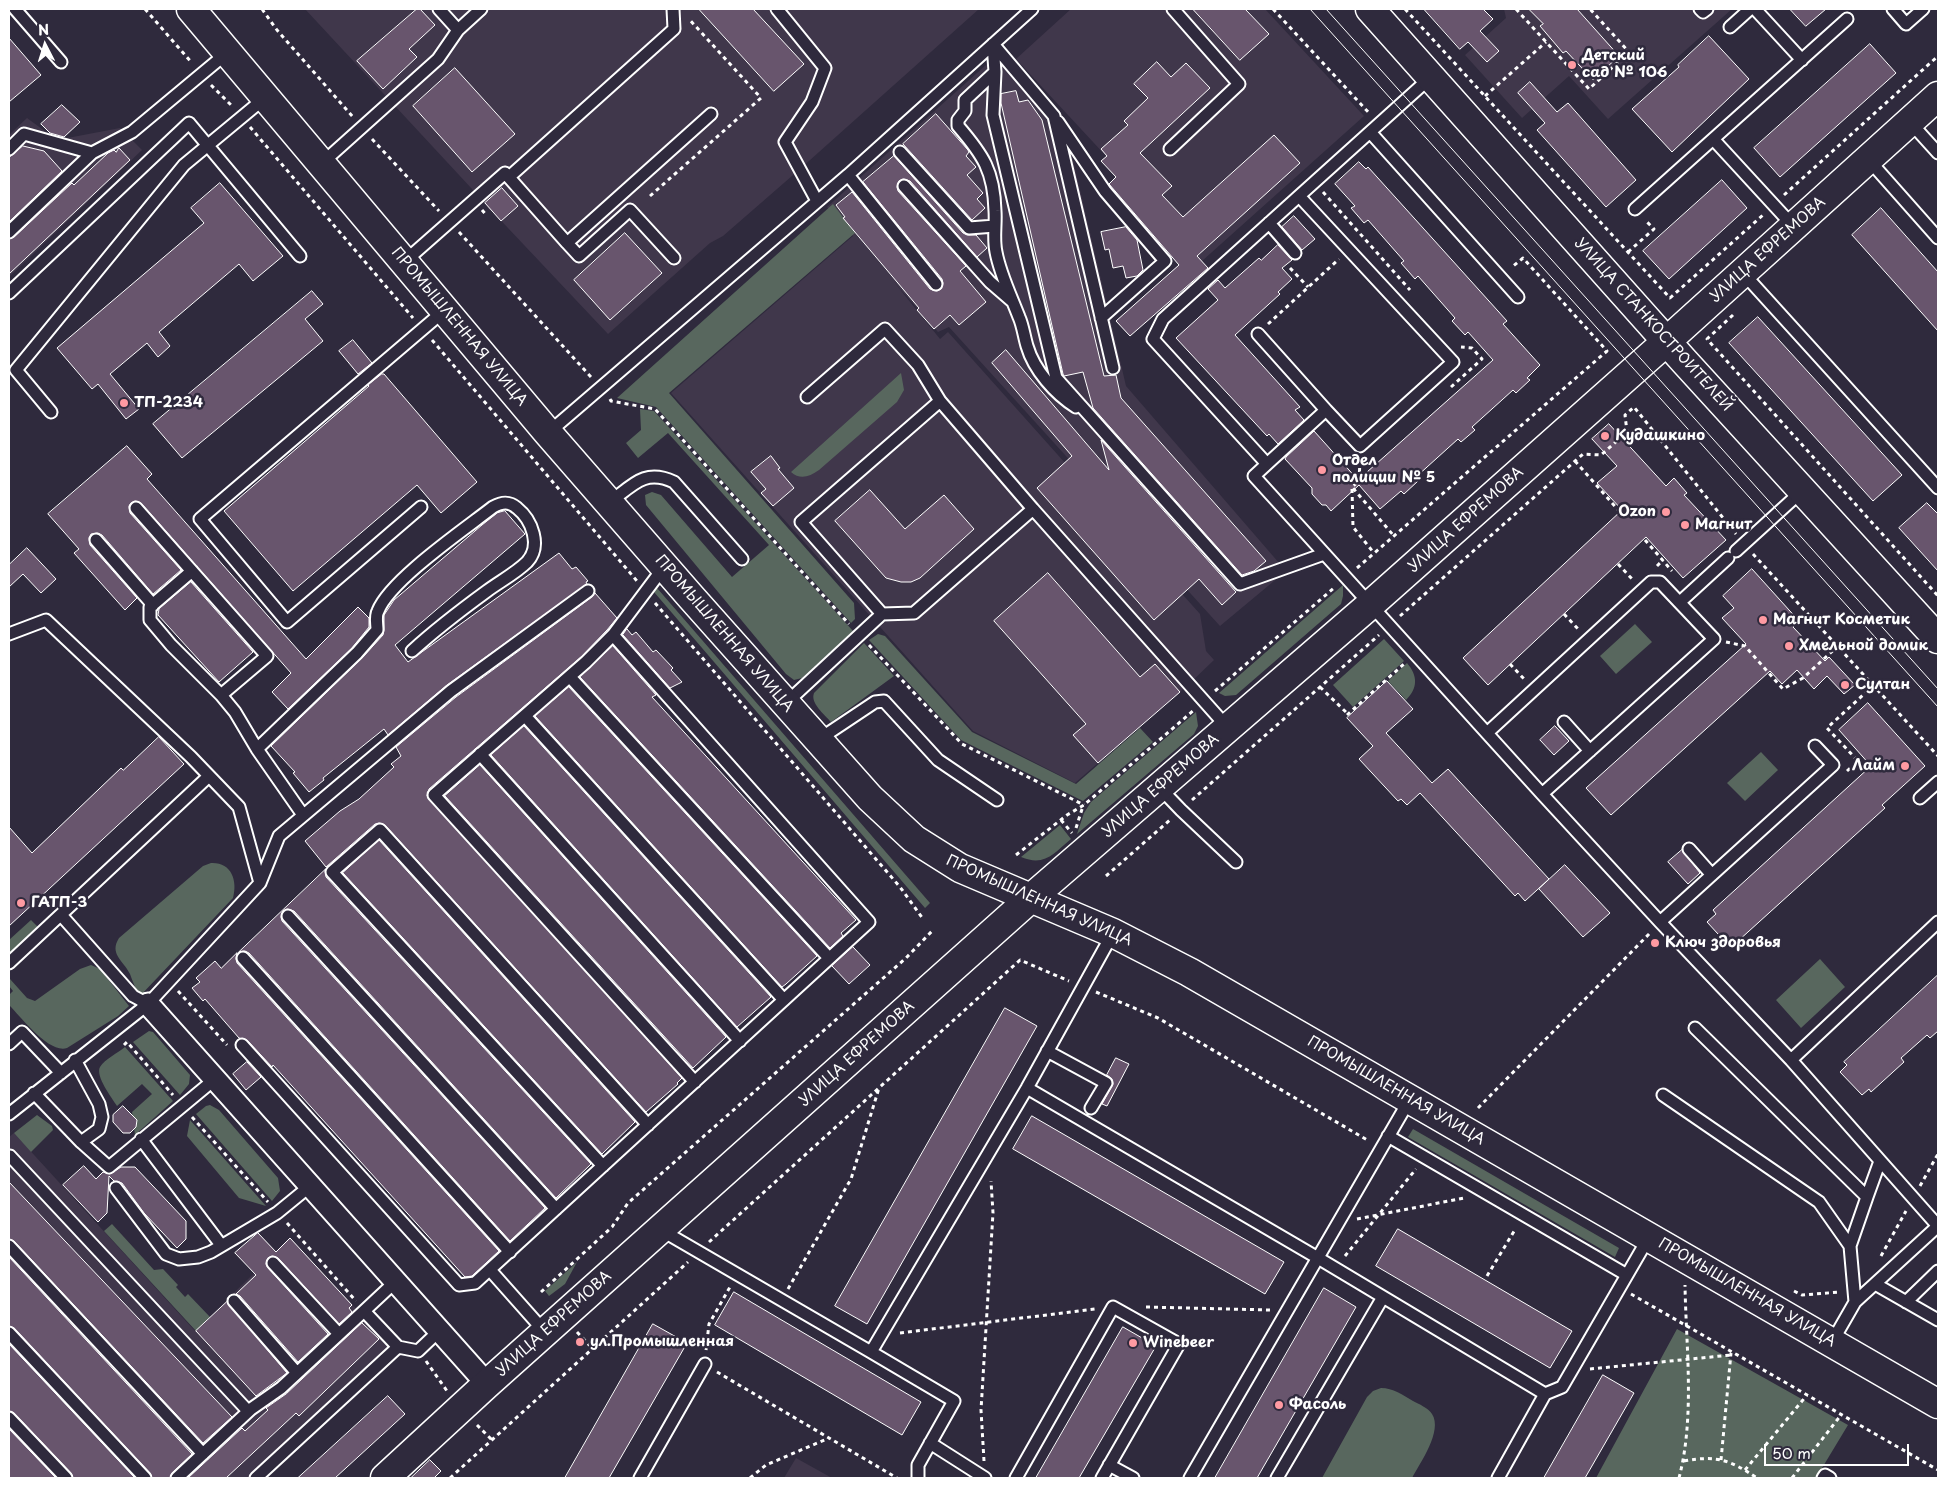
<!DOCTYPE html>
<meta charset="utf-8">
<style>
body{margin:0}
#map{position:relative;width:1947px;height:1487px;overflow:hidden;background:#2f2a3d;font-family:"Playpen Sans",sans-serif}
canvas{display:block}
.frame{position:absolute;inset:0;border:10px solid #fff;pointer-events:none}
.north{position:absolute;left:20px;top:20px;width:50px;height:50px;-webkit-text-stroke:4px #2f2a3d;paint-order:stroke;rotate:355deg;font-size:14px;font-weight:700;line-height:20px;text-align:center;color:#fff}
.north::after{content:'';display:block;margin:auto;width:18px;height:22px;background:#fff;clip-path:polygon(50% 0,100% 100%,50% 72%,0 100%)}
.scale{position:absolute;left:1764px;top:1444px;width:145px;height:22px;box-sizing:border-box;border:2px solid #fff;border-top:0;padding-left:6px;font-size:15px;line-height:18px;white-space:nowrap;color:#fff;-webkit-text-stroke:4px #2f2a3d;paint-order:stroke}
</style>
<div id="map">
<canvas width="1947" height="1487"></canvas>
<div class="frame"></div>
<div class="north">N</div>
<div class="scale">50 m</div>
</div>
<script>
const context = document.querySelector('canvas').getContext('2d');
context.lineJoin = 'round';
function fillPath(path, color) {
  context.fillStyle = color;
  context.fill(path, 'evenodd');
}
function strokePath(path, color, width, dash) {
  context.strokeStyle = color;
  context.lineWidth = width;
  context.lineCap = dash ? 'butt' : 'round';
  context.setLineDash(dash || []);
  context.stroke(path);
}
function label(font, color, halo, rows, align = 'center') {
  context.font = font + ' "Playpen Sans",sans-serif';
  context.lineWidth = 5;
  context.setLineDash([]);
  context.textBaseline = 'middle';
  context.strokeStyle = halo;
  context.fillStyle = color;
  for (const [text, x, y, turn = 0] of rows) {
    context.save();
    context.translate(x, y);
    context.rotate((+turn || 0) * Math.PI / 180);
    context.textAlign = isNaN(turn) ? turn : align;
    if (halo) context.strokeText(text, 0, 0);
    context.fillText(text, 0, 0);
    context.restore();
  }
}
fillPath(new Path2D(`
 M305 9H979L800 169 723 236 710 243 608 334 491 210H489L485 203Z
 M1071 9H1265L1364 116 1202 261 1165 220 1162 195 1171 186 1114 149 1106 156 1016 59Z
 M1504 9H1732L1608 119 1569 76 1522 118 1465 55 1506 18Z
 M1005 48 1064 122 1126 386 1286 571 1220 626 949 327 938 332 894 282 940 339 948 332 1200 614 1206 651 1214 660 1189 684 1075 783 973 731 671 393 853 236 827 207Z
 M27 118 57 140 120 128 142 150 9 277V135Z
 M14 1133 195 1331 290 1238 394 1349 254 1478H9V1137Z
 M796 1458 832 1478H784Z`), '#40374b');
fillPath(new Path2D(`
 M833 204 855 233 669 393 854 603 855 619 851 623 656 407 617 398Z
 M901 373 904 390 897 402 819 470C809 477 800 480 791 472Z
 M640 409 654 411 853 631 802 678 794 680 786 674 646 505 645 495 652 492 661 495 732 577 769 545 668 433 638 458 626 443 641 430Z
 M1343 585V596L1341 604 1236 695 1225 696 1219 693Z
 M657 588 930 903 925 908 654 592Z
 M1635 624 1652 642 1616 674 1600 656Z
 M878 634 885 636 972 732 1076 784 1140 728 1153 742 1083 801 961 740 869 640Z
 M1384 639 1404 661 1353 707 1333 685Z
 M864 643 894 676 831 722C824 714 810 703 814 693Z
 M1407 663C1418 676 1418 688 1406 700L1388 681Z
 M1196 712 1198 726 1194 734 1077 834 1084 813 1091 802Z
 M1761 752 1778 770 1745 801 1727 783Z
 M1060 825 1071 839C1054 853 1045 867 1021 857Z
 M211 863C231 862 238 880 233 898L140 996C135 988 133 982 130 974 123 960 109 954 119 938L203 866Z
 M31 920 38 927 9 954V940Z
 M1820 959 1845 987 1801 1028 1776 1000Z
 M91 965 100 969 129 1006 118 1016 67 1048C49 1054 21 1017 9 1005V995L13 991 9 986 10 979 27 998 35 1001 80 969Z
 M149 1031 153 1032 190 1075 189 1084 180 1095 133 1042Z
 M125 1047 173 1101 135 1135 132 1112 152 1094 142 1084 117 1106C112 1098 95 1076 100 1067 105 1059 118 1053 125 1047Z
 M210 1105 219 1110 278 1178 280 1191 272 1201 196 1114 206 1106Z
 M37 1115 52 1126 53 1130 31 1152 14 1133Z
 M190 1120 266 1206 239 1198 187 1136Z
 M1413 1129 1619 1248 1615 1257 1408 1137Z
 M112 1224 154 1270 163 1269 178 1285 176 1287 185 1297 188 1294 210 1317 196 1331 104 1231Z
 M577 1262 565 1284 549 1296 545 1291Z
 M1677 1329 1848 1425 1816 1478H1596Z
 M1381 1388C1393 1388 1403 1395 1413 1401 1419 1404 1428 1408 1432 1414 1443 1431 1420 1463 1412 1478H1322L1367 1397 1373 1391Z`), '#58675e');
const building = new Path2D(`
 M417 9H420L435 25 409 49 417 57 383 89 357 61Z
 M699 9H753L804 64 774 91Z
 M1193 9H1245L1269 34 1240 60Z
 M1424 9H1483L1493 19 1480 31 1499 51 1487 62 1468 42 1460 49Z
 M1529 9H1577L1619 56 1593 80 1566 51 1563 53 1540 26 1543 24Z
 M1790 9H1826L1806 26Z
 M1709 36 1749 79 1672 152 1632 109 1679 67 1678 65Z
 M9 38 41 75 9 102Z
 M1870 44 1896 73 1780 177 1754 148Z
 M1157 62 1171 77 1186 63 1210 88 1140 153 1172 186 1162 195 1183 217 1274 135 1300 163 1197 256 1208 268 1130 336 1116 321 1179 265 1109 184 1116 177 1101 161 1107 156 1101 149 1128 125 1124 121 1148 98 1134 84Z
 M455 68 515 134 472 172 413 106Z
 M1530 82 1557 112 1568 103 1636 180 1606 207 1537 130 1545 123 1518 93Z
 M1016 91 1019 102 1028 100 1042 120 1104 376 1116 375 1121 398 1266 561 1254 571 1242 575 1093 408 1083 372 1064 376 1063 374 1001 103V94Z
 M62 105 80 122 64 137 50 133 41 124Z
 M936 114 968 150 969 152 966 156 976 167 967 175 983 193 977 199 985 208 972 220 903 144Z
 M23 146 44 151 62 171 9 222V158Z
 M119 148 130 160 9 274V239L14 237 72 183 74 185 108 153 114 150 116 152Z
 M894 156 963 233 967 235H976L987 248 977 257 910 181 903 179 899 181 897 187 898 191 966 266 960 271 986 302 959 325 950 315 934 329 917 310 919 308 843 218 845 217 836 205 852 192 930 289 937 291 941 289 943 283 942 279 863 182Z
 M1359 162 1366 169 1368 167 1507 321 1503 324 1540 365 1527 378 1530 380 1516 393 1513 390 1472 427 1475 430 1461 442 1458 439 1416 477 1418 481 1404 494 1401 491 1380 509 1359 485 1331 511 1326 505H1322L1312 494V488L1285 459 1286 457 1314 431 1358 480 1493 360 1468 332 1465 335 1452 321 1455 318 1418 276 1415 279 1401 263 1404 261 1368 220 1364 223 1351 208 1355 206 1335 184Z
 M1722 180 1747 208 1669 279 1643 251Z
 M220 183 283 256 253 281 239 264 159 332 170 346 158 357 147 343 110 374 139 409 126 419 98 384 92 389 57 348 204 223 191 208Z
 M502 188 518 206 501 221 485 203Z
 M1881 208 1938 272V331L1852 235Z
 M1294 216 1315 239 1302 250 1282 227Z
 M1126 227 1137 240 1143 270 1137 276 1126 278 1123 266 1113 268 1109 249 1105 250 1101 232Z
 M625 233 662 273 610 320 574 280Z
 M1278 245 1292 260 1282 268 1292 279 1278 292 1280 294 1235 335 1300 407 1295 410 1304 420 1278 444 1269 434 1267 436 1176 338 1218 300 1208 289 1218 280 1225 288 1259 258 1261 260Z
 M312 291 323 304 305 319 323 341 182 458 153 424Z
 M1758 317 1902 475 1873 501 1729 343Z
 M353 340 372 363 358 374 339 351Z
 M1006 350 1109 470 1101 440 1236 592 1222 605 1199 579 1154 620 1037 488 1072 456 992 363Z
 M382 374H384L477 482 441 513 417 485 293 591 224 511 369 386 368 385Z
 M1609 424 1666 486 1674 478 1687 493 1684 495 1726 540 1683 578 1646 537 1488 685 1463 658 1622 510 1597 483 1617 466 1592 439Z
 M127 446 152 474 147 479 306 659 358 607 369 618V627L352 648 288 709 272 692 291 673 141 503 135 501 131 503 129 506 130 513 181 570 153 594 102 535 98 533 91 534 89 538 90 545 137 598 125 610 74 553 79 549 48 514Z
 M771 456 780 468 778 469 794 488 773 506 761 493 766 489 751 472Z
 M870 490 905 529 944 495 974 529 920 578 911 582H901L886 578 835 521Z
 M1927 503 1938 514V571L1899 528Z
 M505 511 525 534 395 645 408 662 559 553 572 569 576 567 588 581 586 582 587 584 447 685 388 735 384 729 323 778 324 780 309 792 293 773 295 772 271 746 362 658 383 635 384 630V615L394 600 482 525 497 513Z
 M27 548 56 579 41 593 23 574 9 587V565Z
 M1752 569 1799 621 1793 627 1825 661 1829 657 1855 685 1844 694 1827 676 1814 689 1797 670 1782 684 1770 671 1611 815 1586 788 1746 644 1722 618 1734 608 1723 596Z
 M1048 573 1140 677 1155 664 1180 692 1098 763 1073 735 1086 724 994 621Z
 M191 582 253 652 219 682 158 615 159 609Z
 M595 593 617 618 607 630 581 657 429 789 427 796 682 1078 677 1083 678 1084 646 1112 385 825 379 823 375 824 326 867 305 841 340 811 359 799 394 767 391 764 401 756 396 747 456 697 592 597Z
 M627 629 632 635 636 632 653 652 656 650 673 668 671 670 682 682 670 688 623 635Z
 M613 646 656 695 652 697 856 920 841 933 843 936 830 948 580 677Z
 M1387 681 1413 709 1386 733 1432 783 1448 769 1549 879 1525 901 1518 893 1515 896 1420 793 1407 805 1401 799 1398 801 1359 759 1373 746 1347 718Z
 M569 687 817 956 786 984 782 987 535 716Z
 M1868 703 1925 766 1882 805 1885 808 1738 941 1736 939 1729 946 1707 922 1716 914 1713 910 1871 766 1839 730Z
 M524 726 771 997 737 1027 491 755Z
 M1555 726 1569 741 1554 755 1540 740Z
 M159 737 184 764 9 926V827L32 853 121 768 123 770Z
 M480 765 726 1037 693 1068 445 796Z
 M379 840 635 1122 602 1154 343 873Z
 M1682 850 1700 873 1688 884 1668 862Z
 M1565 865 1610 913 1583 937 1539 889Z
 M325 870 326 877 591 1164 556 1198 294 911 287 909 283 911 281 917 282 921 545 1208 510 1241 249 953 245 951 239 952Z
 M853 947 870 965 849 984 832 966Z
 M237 953 236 959 237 963 499 1251 472 1276 465 1277 273 1065 272 1067 247 1040 239 1038 205 999 203 1001 192 988 200 982 196 978 215 961 221 968Z
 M1938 975V1031L1930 1038 1927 1035 1901 1058 1904 1062 1871 1092 1869 1089 1862 1095 1840 1072 1847 1065 1844 1062Z
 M1005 1008 1037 1026 867 1324 835 1306Z
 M1116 1058 1129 1064 1107 1106 1102 1104 1113 1084 1112 1079 1107 1075Z
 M247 1062 261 1077 246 1090 233 1074Z
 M123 1106 137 1120 136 1127 130 1133H123L113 1122V1115Z
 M1032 1116 1284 1262 1265 1294 1013 1149Z
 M84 1166 96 1179 103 1172 110 1174 121 1167H135L186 1221V1239L177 1248 144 1213 122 1183 114 1181 109 1176 107 1213 98 1222 63 1185Z
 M9 1182 232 1417 203 1443 14 1241 9 1239Z
 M1398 1229 1572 1331 1550 1368 1376 1266Z
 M258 1233 276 1252 290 1238 352 1305 349 1308 352 1312 339 1324 278 1258 272 1256 268 1258 266 1264 268 1268 328 1334 298 1362 240 1296 236 1294 256 1275 235 1253Z
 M9 1257 192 1454 172 1473 170 1478H152L150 1473 14 1328 9 1326Z
 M1324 1288 1356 1307 1257 1478H1215Z
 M734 1292 921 1402 902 1435 715 1325Z
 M227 1302 287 1373 256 1396 196 1331Z
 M362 1323 379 1339 299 1416 296 1413 226 1478H188L242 1428 245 1431 268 1410 266 1408 286 1394Z
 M653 1324 687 1343 609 1478H565Z
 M1123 1327 1156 1346 1079 1478H1036Z
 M9 1344 135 1478H73L71 1473 14 1413 9 1411Z
 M1603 1375 1634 1393 1585 1478H1544Z
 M388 1396 405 1414 335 1478H298Z
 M9 1429 56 1478H9Z
 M430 1460 441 1471 434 1478H411Z`);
fillPath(building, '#68556d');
strokePath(building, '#fff', 1);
const service = new Path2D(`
 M15 9 61 62
 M439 9 458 30 481 9
 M777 9 825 68 812 102 785 142 817 201
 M1700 9 1703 12 1707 9
 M1755 9 1802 60
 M1893 9 1906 24 1923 9
 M1730 27 1750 9
 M993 44 995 72 993 115 1056 378 1240 584 1324 554
 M993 44 1054 116 1113 368
 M995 72 965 100V111L958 120V126C983 155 994 171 995 211 996 224 993 239 996 252 1000 274 1011 296 1019 317 1023 326 1024 336 1027 346 1034 370 1055 394 1076 407
 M1058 122 1105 191 1165 261 1101 318
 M1910 122 1938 153
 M1370 132 1518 297
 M1714 140 1794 227
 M9 149 24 134 92 153
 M1170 149 1239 84 1173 9
 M900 152 969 228 995 226
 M1868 159 1938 238
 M321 164 438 59 458 30
 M848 175 936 284
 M509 177 674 29 673 9
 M904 186 990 282 1012 301
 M1299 196 1163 319 1153 339 1267 464 1254 476 1542 794 1660 922 1791 1060 1938 1226 1855 1302 1832 1342
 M1635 209 1847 19
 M1269 223 1295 253
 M9 232 92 153 132 132 228 52
 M567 243 579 256 630 210 674 258
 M404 262 505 173 567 243 711 114
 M1743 273 1938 488
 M9 293 189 123 300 256
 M1258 334 1326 410
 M51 412 16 370 184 165 266 97
 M548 433 848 175 1032 9
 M1267 464 1326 410 1360 446 1453 362 1299 196 1431 77
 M609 503C632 486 644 468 674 482L742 559
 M421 507 287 622 200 519 445 310
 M136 508 267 656 221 695 235 712 257 749 303 815
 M1033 509 1228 728
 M96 540 153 605
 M1736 551 1803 490
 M664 567 613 635 586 662 434 795 695 1082
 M192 571 150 607V620L171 645 221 695
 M1680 602 1728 558
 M882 614 801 522 940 401
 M9 634 46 620 191 757 239 807 260 883 148 1004 9 1114
 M570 677 829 958
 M785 704 882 614 914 613 1033 509 940 401 918 365 885 329 807 397
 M525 716 784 1000
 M1564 722 1590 751
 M1487 733 1651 582H1660L1714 639 1542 794
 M818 740 875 702 884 701 938 760 997 800
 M257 749 357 653 377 630C377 624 375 616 378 611 390 580 465 529 493 507 502 502 509 501 517 508 532 520 542 546 527 562 516 573 499 582 487 591 461 610 436 629 412 651
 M480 754 740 1041
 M1159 787 1181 810 1236 862
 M1920 798 1938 782
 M1689 849 1712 875
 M260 883 279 836 451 691 588 591
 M61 915 133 996 148 1004
 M288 916 556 1209
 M1660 922 1833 765 1815 746
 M243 958 510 1252
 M9 963 209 776
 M1695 1028 1867 1197 1850 1246
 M9 1044 22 1032 61 1073
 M242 1045 459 1285 475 1283 869 922 613 635
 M1047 1051 1106 1083 1091 1108
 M75 1060 99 1104 102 1117 99 1129 81 1142
 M1791 1060 1938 922
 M1027 1088 1318 1258 1545 1394
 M34 1093 81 1142 109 1167 215 1079
 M1663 1095 1819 1202 1850 1246 1855 1302
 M1388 1136 1627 1275
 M141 1139 221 1245
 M9 1158 10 1156 248 1411
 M603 1166 332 872 380 830 648 1125
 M116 1188 166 1254 179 1259 198 1257 211 1252 277 1213 310 1186
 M1867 1197 1880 1161
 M661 1230 871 1352
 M9 1246 203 1454
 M273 1263 339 1334
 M490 1270 545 1332
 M1875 1284 1938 1320
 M234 1301 297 1373
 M1906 1302 1938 1271
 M364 1311 395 1282
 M9 1333 145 1478
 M9 1418 66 1478
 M930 1443 985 1478
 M1109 1465 1133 1478
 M177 1478 251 1409 281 1388 364 1311 398 1347 418 1351 439 1331
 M256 1478 398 1347
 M640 1478 705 1364
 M918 1478V1465L954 1401 871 1352 1027 1088 1113 933
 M1016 1478 1113 1307 1179 1344 1102 1478
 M1190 1478 1410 1099
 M1277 1478 1383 1297
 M1498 1478 1545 1394 1562 1387 1649 1237
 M1823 1478 1825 1475 1830 1478`);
const minor = new Path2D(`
 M148 1004 487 1384`);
const tertiary = new Path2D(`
 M191 9 548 433 691 597 870 798 914 839 960 868 1113 933 1189 972 1938 1404
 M1370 9 1684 361 1938 639
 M385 1478 487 1384 1031 898 1370 605 1667 341 1938 96`);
strokePath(service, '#fff', 15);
strokePath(minor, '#fff', 25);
strokePath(tertiary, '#fff', 31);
strokePath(new Path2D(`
 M145 9 192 63
 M262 9 277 30 353 117
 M1273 9 1370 114
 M1405 9 1670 298 1763 215
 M1516 9 1589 89 1629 52 1590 9
 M211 85 233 107
 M1485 96 1546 42
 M250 127 413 318
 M372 139 439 211
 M1323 192 1410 290
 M1784 195 1938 56
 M650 196 761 98 689 19
 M482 210 487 216
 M459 232 591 377
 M1628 252 1654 229 1645 220
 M1290 268 1308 287
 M1733 315 1707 339 1938 596
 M1268 324 1339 259
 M432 340 637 581
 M1451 387 1482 359 1472 348 1461 347
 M610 399 611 401 655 409 849 624
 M1360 460 1359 481 1352 487 1394 536
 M1575 461 1620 512
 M1352 489 1353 527 1374 553
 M1645 540 1672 571
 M1753 554 1938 756
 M1618 564 1633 580
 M1657 566 1663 560
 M1357 568 1607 351 1523 258 1512 267
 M655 603 900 887 923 919
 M1564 614 1579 630
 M1400 616 1583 454 1601 455 1627 432 1625 415 1634 407 1736 534
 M1726 642 1745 646 1783 689 1803 678 1838 646
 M869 645 962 744 1084 805
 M1510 664 1525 680
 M1320 687 1349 715
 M1215 691 1335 587
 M1347 715 1405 663
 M1847 771 1858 761 1827 728 1874 685
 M1192 800 1379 635
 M1061 820 1072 833
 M1076 828 1083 806
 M1016 855 1067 815 1084 805 1194 710
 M1106 876 1171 819
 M178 991 227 1045
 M1096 992 1158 1018 1369 1141
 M124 1045 127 1042 173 1095
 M1478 1108 1651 932
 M192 1117 268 1202
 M1920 1186 1938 1154
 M1357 1219 1464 1198
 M287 1223 356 1301
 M709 1242 1020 960 1069 981
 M1345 1256 1416 1169
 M1881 1256 1906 1211
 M1487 1276 1516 1228
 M788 1289 851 1179 879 1088
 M1794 1291 1802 1295 1840 1292
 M541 1292 612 1227 628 1203 906 958 933 930
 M1631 1294 1938 1470
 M1146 1307 1270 1310
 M577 1332 592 1348
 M900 1333 1095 1309
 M706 1350 709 1324 730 1287
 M426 1361 447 1391
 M1590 1369 1731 1355
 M717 1372 897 1478
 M477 1425 492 1440
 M1721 1460 1731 1353
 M984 1461 981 1410 993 1213 991 1181
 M1684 1461C1717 1455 1730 1460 1757 1478
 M1745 1470 1807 1395
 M450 1478 688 1262
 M750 1478 766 1465 829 1438
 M1679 1478C1695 1417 1686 1347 1685 1285
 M1792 1478 1841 1415`), '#fff', 3, [4, 4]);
strokePath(service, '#2f2a3d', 11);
strokePath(minor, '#2f2a3d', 21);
strokePath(tertiary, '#2f2a3d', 28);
strokePath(new Path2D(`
 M1310 9 1938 707
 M1326 9 1938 689`), '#fff', 1);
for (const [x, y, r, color] of [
 [1572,65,5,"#ff9aa2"],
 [124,403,5,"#ff9aa2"],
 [1605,436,5,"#ff9aa2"],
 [1322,470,5,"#ff9aa2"],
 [1666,512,5,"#ff9aa2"],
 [1685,525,5,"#ff9aa2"],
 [1763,620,5,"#ff9aa2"],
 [1789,646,5,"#ff9aa2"],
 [1845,685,5,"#ff9aa2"],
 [1905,766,5,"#ff9aa2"],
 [21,903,5,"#ff9aa2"],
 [1655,943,5,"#ff9aa2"],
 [580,1342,5,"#ff9aa2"],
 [1133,1343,5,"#ff9aa2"],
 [1279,1405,5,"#ff9aa2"]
]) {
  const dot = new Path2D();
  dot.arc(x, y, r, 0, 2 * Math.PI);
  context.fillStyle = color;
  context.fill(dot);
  strokePath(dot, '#2f2a3d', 2);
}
label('bold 15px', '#fff', '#2f2a3d', [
 ["Детский",1582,56],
 ["сад № 106",1582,73],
 ["ТП-2234",134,403],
 ["Кудашкино",1615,436],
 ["Отдел",1332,461],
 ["полиции № 5",1332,478],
 ["Ozon",1656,512,"right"],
 ["Магнит",1695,525],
 ["Магнит Косметик",1773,620],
 ["Хмельной домик",1799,646],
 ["Султан",1855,685],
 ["Лайм",1895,766,"right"],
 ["ГАТП-3",31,903],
 ["Ключ здоровья",1665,943],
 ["ул.Промышленная",590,1342],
 ["Winebeer",1143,1343],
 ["Фасоль",1289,1405]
], 'left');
label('15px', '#fff', '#2f2a3d', [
 ["УЛИЦА ЕФРЕМОВА",1768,250,-42],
 ["УЛИЦА СТАНКОСТРОИТЕЛЕЙ",1653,325,48],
 ["ПРОМЫШЛЕННАЯ УЛИЦА",459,327,50],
 ["УЛИЦА ЕФРЕМОВА",1466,520,-42],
 ["ПРОМЫШЛЕННАЯ УЛИЦА",724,634,49],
 ["УЛИЦА ЕФРЕМОВА",1161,786,-41],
 ["ПРОМЫШЛЕННАЯ УЛИЦА",1039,901,24],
 ["УЛИЦА ЕФРЕМОВА",857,1054,-42],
 ["ПРОМЫШЛЕННАЯ УЛИЦА",1396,1091,30],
 ["ПРОМЫШЛЕННАЯ УЛИЦА",1747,1293,30],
 ["УЛИЦА ЕФРЕМОВА",554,1324,-42]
]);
</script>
